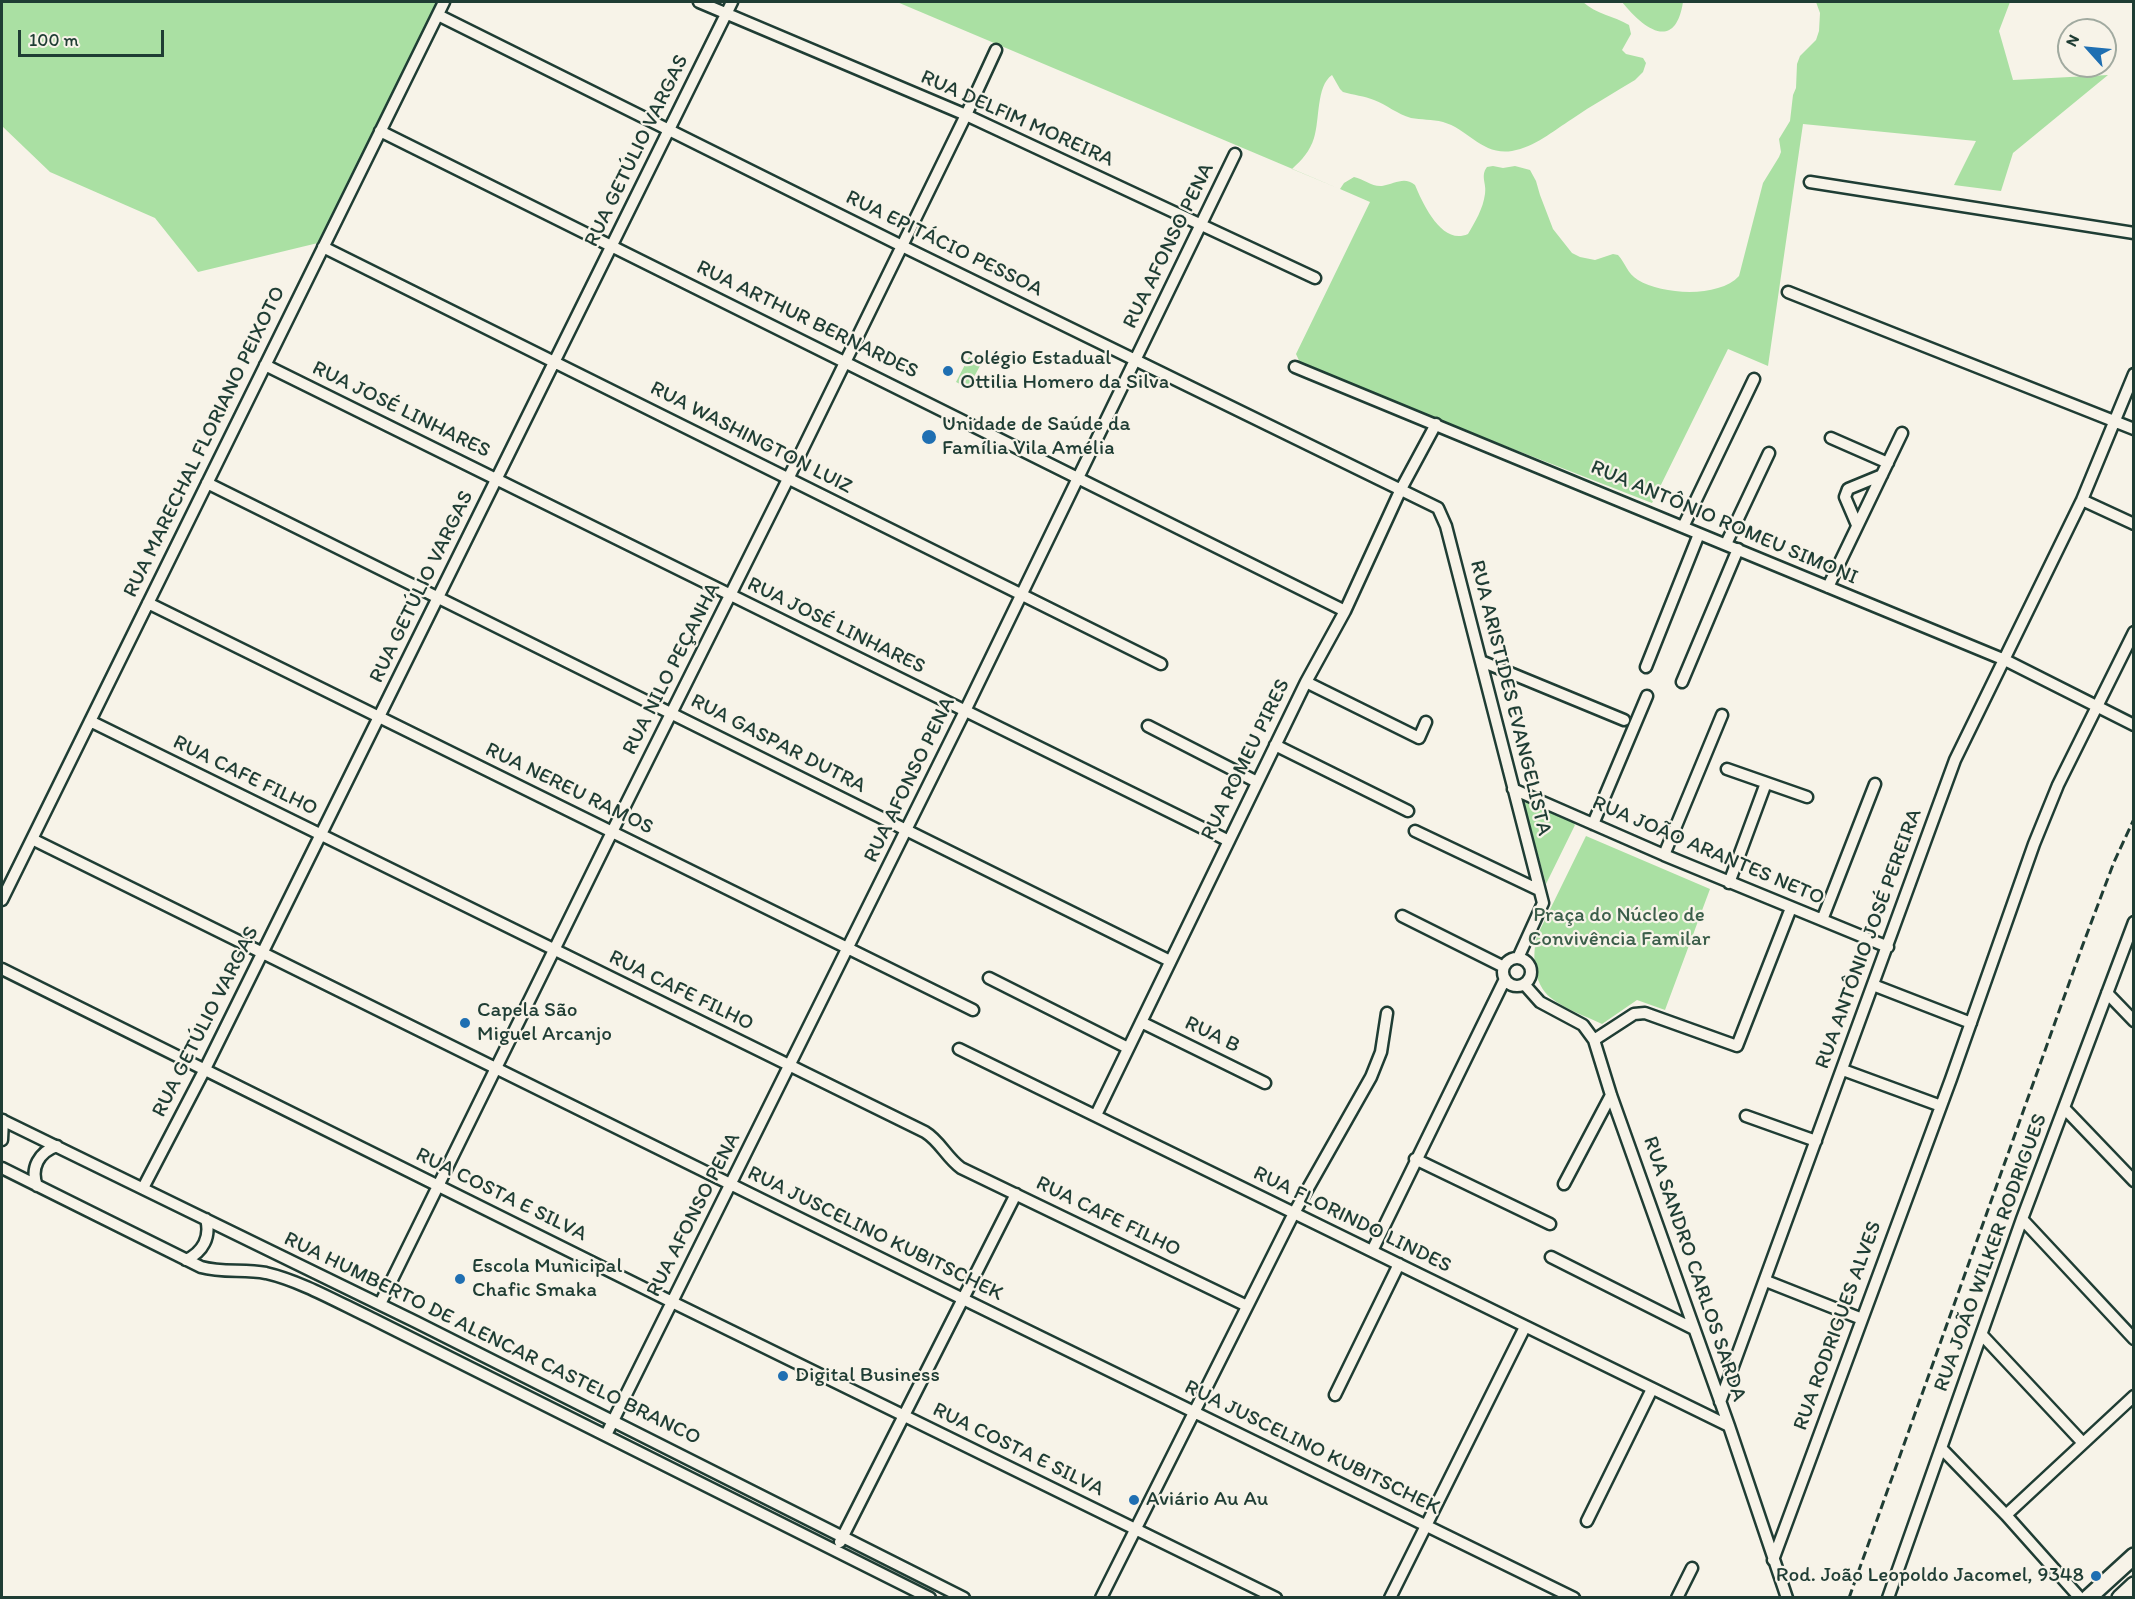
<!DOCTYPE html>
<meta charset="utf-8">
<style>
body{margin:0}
#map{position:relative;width:2135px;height:1599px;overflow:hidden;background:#f7f3e8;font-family:Itim,sans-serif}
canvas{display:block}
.frame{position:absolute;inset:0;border:3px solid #1f3d34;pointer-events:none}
.north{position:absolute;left:2057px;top:18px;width:60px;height:60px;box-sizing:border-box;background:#f7f3e8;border:2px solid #a1aaa0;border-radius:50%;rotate:297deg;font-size:16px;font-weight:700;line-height:24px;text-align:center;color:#1f3d34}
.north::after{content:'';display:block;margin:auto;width:21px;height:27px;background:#1f6fb2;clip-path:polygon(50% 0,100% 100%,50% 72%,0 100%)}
.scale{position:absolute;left:18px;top:30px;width:146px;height:27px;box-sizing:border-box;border:3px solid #1f3d34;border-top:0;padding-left:8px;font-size:18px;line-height:21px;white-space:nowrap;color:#1f3d34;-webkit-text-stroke:4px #f7f3e8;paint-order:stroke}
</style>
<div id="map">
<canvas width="2135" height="1599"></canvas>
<div class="frame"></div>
<div class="north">N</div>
<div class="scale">100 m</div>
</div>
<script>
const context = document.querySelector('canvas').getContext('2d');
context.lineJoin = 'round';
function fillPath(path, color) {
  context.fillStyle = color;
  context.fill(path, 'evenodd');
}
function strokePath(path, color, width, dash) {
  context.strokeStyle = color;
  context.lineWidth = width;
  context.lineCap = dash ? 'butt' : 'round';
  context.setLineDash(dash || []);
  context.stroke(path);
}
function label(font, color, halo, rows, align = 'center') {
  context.font = font + ' Itim,sans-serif';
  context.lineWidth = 4.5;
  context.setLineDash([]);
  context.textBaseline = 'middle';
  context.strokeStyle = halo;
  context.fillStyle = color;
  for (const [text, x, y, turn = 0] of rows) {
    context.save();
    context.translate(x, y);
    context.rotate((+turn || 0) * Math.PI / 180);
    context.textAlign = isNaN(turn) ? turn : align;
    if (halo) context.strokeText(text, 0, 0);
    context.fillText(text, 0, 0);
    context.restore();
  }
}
fillPath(new Path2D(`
 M2 2H444L322 242 198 272 155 218 50 172 2 126Z
 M897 2H1583C1596 14 1614 16 1629 25L1631 34 1622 50 1626 54 1643 58 1646 63 1643 72 1635 80C1614 93 1592 105 1572 119 1553 131 1535 147 1512 151 1483 156 1468 129 1443 122 1432 119 1421 120 1411 118 1397 114 1387 105 1374 100 1365 96 1353 95 1343 92L1340 89 1332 75C1316 86 1320 120 1314 138 1310 151 1302 160 1292 169L1340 189 1344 183 1354 177C1364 179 1372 187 1382 186 1395 184 1404 176 1415 185 1423 204 1442 246 1468 234 1475 222 1483 209 1485 194 1487 184 1480 176 1487 167L1493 166 1503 168 1515 166 1530 170 1536 181 1540 195 1553 229 1572 253 1580 257 1595 260 1613 254 1618 255C1626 264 1627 273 1638 280 1663 295 1719 298 1739 276L1763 183 1779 157 1781 152 1779 139 1790 121 1793 95 1796 88 1797 64 1800 56 1816 40 1819 31 1820 13 1816 2H2010L1999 31 2013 80 2108 75 2013 153 2001 191 1954 185 1976 141 1803 124 1768 366 1728 349 1652 503 1302 367 1296 354 1370 202 1340 189Z
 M1622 2H1683C1675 53 1643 28 1622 2Z
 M969 357 981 364 968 388 956 382Z
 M1528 802 1571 820 1575 825 1546 884 1525 807V803Z
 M1586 836 1710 889 1665 1010 1637 1000 1602 1024C1585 1016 1565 1009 1551 998 1533 984 1532 955 1537 936Z`), '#aae0a3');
const minor = new Path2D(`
 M699 2 966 115 1315 278
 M438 15 902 246 1438 508 1446 526 1543 903 1518 958
 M380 131 1345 611
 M1810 182 2134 233
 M323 247 1161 664
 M1788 292 2134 429
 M265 365 1229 841
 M1295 367 2005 660 2134 725
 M1831 438 1888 463
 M207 483 1170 961
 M2082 500 2134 524
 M1857 525 1845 497 1848 489 1882 475
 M1683 527 1754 379
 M1726 544 1769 453
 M1828 587 1902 433
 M148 603 973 1010
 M1481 661 1624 720
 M1646 667 1699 534
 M1306 682 1419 738 1426 722
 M1682 682 1738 549
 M90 721 925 1132C940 1141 946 1157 961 1168L1247 1306
 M1148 726 1257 782
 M1275 745 1408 811
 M1727 769 1807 797
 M1513 789 1664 855 1888 947
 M1593 824 1647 696
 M1415 831 1539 890
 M32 839 963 1299 1574 1598
 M1664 855 1722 715
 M1729 883 1766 783
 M2 900 444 2
 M1402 916 1504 967
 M1822 920 1875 784
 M1503 972a14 14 0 1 1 28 0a14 14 0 1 1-28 0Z
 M2 969 672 1302 1276 1598
 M989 978 1128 1048
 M1524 984 1540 1002 1583 1025 1594 1040 1611 1095 1729 1426 1787 1598
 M1873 985 1971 1023
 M2107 993 2134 1021
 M1141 1022 1265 1083
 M1594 1040 1634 1014 1645 1013 1737 1046 1791 908
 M959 1049 1729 1426
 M1843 1070 1941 1106
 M2064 1108 2134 1181
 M1096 1115 1306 682 1345 611 1401 489 1436 424
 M1746 1116 1816 1141
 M2 1120 416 1322 964 1598
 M2 1140 3 1120
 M1415 1159 1550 1224
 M2 1168 201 1267C222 1273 244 1269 266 1273 301 1281 339 1303 373 1319L930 1598
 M1564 1184 1611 1095
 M37 1186C30 1168 39 1152 57 1146
 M143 1188 205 1069 732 2
 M2022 1219 2134 1339
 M1372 1251 1505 979
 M1551 1257 1694 1329
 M186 1260C203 1252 211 1237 206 1219
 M1766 1281 1862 1319
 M380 1304 612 832 788 479 966 115 996 50
 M1982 1335 2083 1443
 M1335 1395 1399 1264
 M1720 1402 1955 760 2082 500 2134 374
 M606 1435 965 711 1235 154
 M1942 1449 2006 1515 2080 1598
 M2006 1515 2134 1396
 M1587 1521 1652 1389
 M840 1542 1016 1194
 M1773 1560 1951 1079 2034 844 2058 785 2134 632
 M1101 1598 1294 1213 1371 1077 1381 1052 1387 1013
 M1390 1598 1525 1327
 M1677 1598 1692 1568
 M1888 1598 2022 1219 2134 922`);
const highway = new Path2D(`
 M2088 1598 2134 1556
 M2120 1598 2134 1585`);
strokePath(minor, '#1f3d34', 15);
strokePath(highway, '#1f3d34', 20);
strokePath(minor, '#f7f3e8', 10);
strokePath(highway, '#f7f3e8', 15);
strokePath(new Path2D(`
 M1849 1598 2082 947 2114 862 2134 819`), '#1f3d34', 3, [9, 4.5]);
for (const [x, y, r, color] of [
 [948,371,6,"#1f6fb2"],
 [929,437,8,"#1f6fb2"],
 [465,1023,6,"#1f6fb2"],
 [460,1279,6,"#1f6fb2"],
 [783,1376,6,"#1f6fb2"],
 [1134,1500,6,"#1f6fb2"],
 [2096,1576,6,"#1f6fb2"]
]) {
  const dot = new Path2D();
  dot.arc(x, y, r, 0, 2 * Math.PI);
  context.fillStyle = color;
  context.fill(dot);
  strokePath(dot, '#f7f3e8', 2);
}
label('21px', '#1f3d34', '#f7f3e8', [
 ["RUA DELFIM MOREIRA",1017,119,24],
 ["RUA GETÚLIO VARGAS",637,151,-64],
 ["RUA EPITÁCIO PESSOA",944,244,26],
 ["RUA AFONSO PENA",1169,246,-64],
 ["RUA ARTHUR BERNARDES",807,320,26],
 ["RUA JOSÉ LINHARES",401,410,26],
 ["RUA WASHINGTON LUIZ",751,438,27],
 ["RUA MARECHAL FLORIANO PEIXOTO",205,442,-64],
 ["RUA ANTÔNIO ROMEU SIMONI",1724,523,23],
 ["RUA GETÚLIO VARGAS",422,587,-64],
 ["RUA JOSÉ LINHARES",836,626,26],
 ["RUA NILO PEÇANHA",672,669,-63],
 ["RUA ARISTIDES EVANGELISTA",1510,698,76],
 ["RUA GASPAR DUTRA",778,744,27],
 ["RUA ROMEU PIRES",1246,760,-64],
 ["RUA CAFE FILHO",245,776,26],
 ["RUA AFONSO PENA",910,780,-64],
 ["RUA NEREU RAMOS",569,789,26],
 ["RUA JOÃO ARANTES NETO",1708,851,23],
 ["RUA ANTÔNIO JOSÉ PEREIRA",1869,939,-70],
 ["RUA CAFE FILHO",681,991,26],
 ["RUA GETÚLIO VARGAS",206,1022,-63],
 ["RUA B",1212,1035,26],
 ["RUA COSTA E SILVA",501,1195,26],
 ["RUA AFONSO PENA",694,1215,-63],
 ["RUA CAFE FILHO",1108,1217,26],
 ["RUA FLORINDO LINDES",1352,1220,26],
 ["RUA JUSCELINO KUBITSCHEK",875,1234,26],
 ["RUA JOÃO WILKER RODRIGUES",1991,1253,-70],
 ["RUA SANDRO CARLOS SARDA",1694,1269,71],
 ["RUA RODRIGUES ALVES",1838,1326,-70],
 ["RUA HUMBERTO DE ALENCAR CASTELO BRANCO",492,1339,26],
 ["RUA JUSCELINO KUBITSCHEK",1312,1448,26],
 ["RUA COSTA E SILVA",1018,1450,26]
]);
label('21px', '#1f3d34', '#f7f3e8', [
 ["Colégio Estadual",960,359],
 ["Ottilia Homero da Silva",960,383],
 ["Unidade de Saúde da",942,425],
 ["Família Vila Amélia",942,449],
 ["Capela São",477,1011],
 ["Miguel Arcanjo",477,1035],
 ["Escola Municipal",472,1267],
 ["Chafic Smaka",472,1291],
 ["Digital Business",795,1376],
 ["Aviário Au Au",1146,1500],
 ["Rod. João Leopoldo Jacomel, 9348",2084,1576,"right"]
], 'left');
label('21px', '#3b5e4a', '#f7f3e8', [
 ["Praça do Núcleo de",1619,916],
 ["Convivência Familar",1619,940]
]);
</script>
